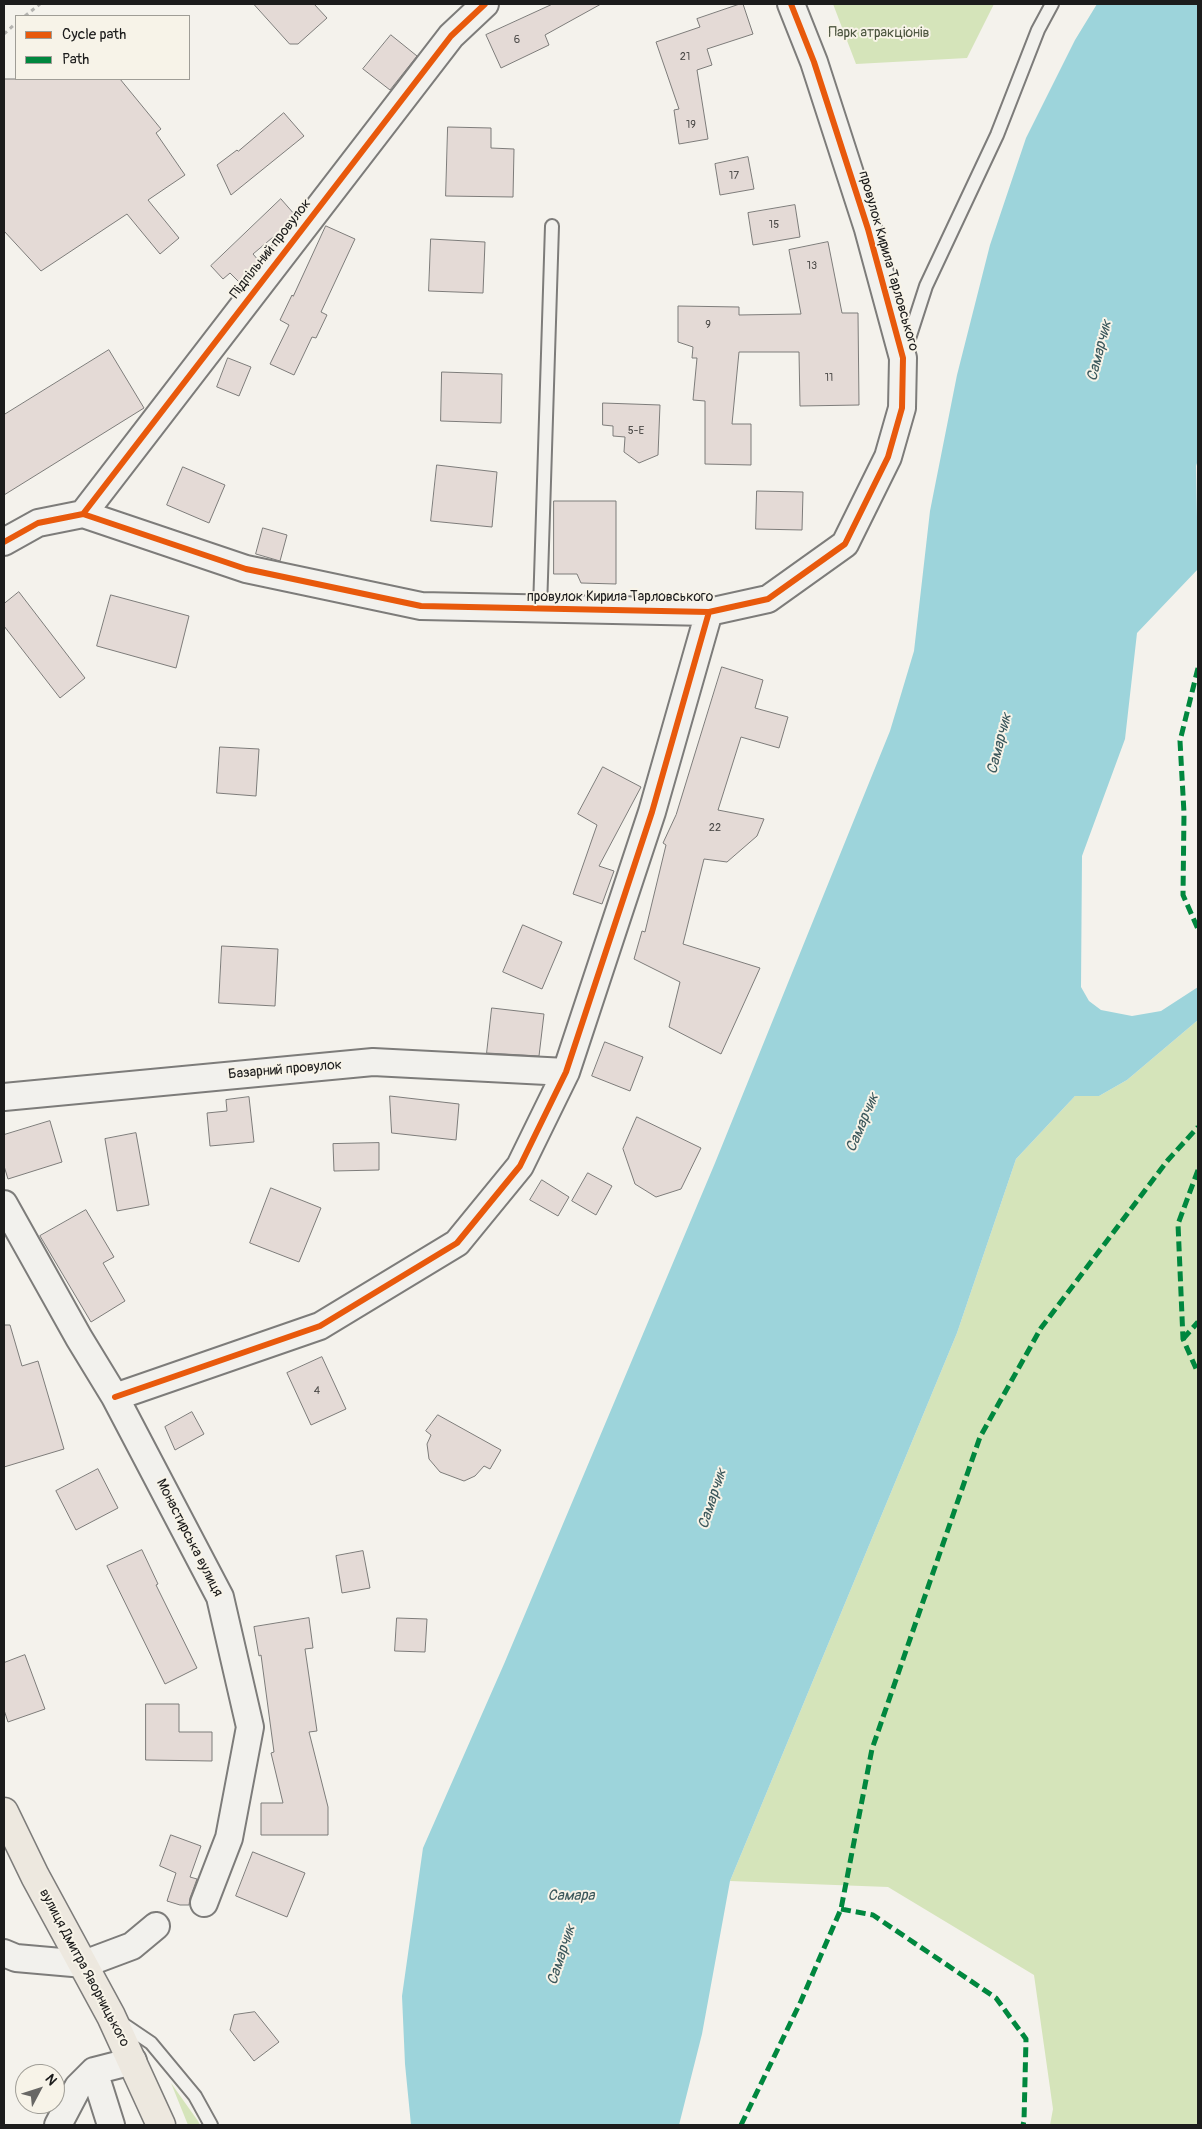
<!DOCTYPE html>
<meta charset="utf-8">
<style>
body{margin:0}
#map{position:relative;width:1202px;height:2129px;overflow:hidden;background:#f4f2ec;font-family:Pangolin,sans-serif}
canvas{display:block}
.frame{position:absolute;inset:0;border:5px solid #1c1c1c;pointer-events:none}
.legend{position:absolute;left:15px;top:15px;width:175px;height:65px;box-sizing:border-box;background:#f7f3e8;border:1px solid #9f9d96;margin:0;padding:6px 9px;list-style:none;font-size:15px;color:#1c1c1c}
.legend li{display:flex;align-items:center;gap:10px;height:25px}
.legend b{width:25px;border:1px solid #9f9d96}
.north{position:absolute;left:15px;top:2064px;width:50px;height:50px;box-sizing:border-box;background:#f7f3e8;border:1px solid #9f9d96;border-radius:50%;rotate:50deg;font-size:14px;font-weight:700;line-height:20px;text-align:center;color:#1c1c1c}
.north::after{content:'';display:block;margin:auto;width:18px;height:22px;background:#686765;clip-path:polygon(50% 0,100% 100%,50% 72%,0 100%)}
</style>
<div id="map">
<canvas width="1202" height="2129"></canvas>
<div class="frame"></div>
<ul class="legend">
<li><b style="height:6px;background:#e8590c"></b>Cycle path</li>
<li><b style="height:6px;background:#00873e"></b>Path</li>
</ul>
<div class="north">N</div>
</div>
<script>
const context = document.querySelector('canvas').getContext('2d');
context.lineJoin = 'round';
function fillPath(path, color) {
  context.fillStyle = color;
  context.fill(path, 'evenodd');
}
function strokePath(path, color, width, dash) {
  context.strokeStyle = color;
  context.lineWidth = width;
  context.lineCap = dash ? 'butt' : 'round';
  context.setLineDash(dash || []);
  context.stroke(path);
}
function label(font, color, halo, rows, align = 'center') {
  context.font = font + ' Pangolin,sans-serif';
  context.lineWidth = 4;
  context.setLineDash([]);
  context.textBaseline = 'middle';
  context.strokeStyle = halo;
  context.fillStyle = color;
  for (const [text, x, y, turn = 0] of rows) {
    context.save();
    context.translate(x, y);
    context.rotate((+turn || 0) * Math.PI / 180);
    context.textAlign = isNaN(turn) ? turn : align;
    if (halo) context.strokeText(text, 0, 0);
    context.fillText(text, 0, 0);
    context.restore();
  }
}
fillPath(new Path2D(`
 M833 4H994L967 58 856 64Z
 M1198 1020V2125H1050L1053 2109 1034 1975 888 1887 730 1881 957 1333 1016 1159 1075 1096H1099L1127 1080Z
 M171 2083 198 2121 200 2125H188Z`), '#d5e4ba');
fillPath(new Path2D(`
 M1097 4H1198V460L1196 466 1198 569 1137 633 1125 739 1082 856 1081 987 1089 1001 1101 1010 1132 1016 1161 1011 1198 987V1020L1127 1080 1099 1096H1075L1016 1159 957 1333 730 1881 702 2034 679 2125H411L405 2064 402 1996 423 1848 504 1664 715 1163 890 731 914 651 930 511 957 375 990 245 1026 138 1075 40Z`), '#9dd4db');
const building = new Path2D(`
 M254 4H314L327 18 298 44H290Z
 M553 4H601L545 35 549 45 501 68 486 35Z
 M740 4H743L753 34 707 49 712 65 697 70 708 139 679 144 674 110 679 109 656 42 700 27 697 19Z
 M391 35 417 56 390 90 363 69Z
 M4 79H120L161 129 156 133 185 175 148 200 179 238 160 254 127 214 41 271 4 231Z
 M284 113 304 136 231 195 217 165 237 150 238 151Z
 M448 127 491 128V148L514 149 513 197 446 196Z
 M748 157 754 189 720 195 715 164Z
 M281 199 295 215 285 227 253 254 259 261 241 284 230 273 223 279 211 266Z
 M795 205 800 237 753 245 748 213Z
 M326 226 355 239 321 312 327 315 316 338 312 337 294 375 270 364 289 325 280 320 292 295 293 296Z
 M431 239 485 242 483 293 429 291Z
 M828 242 842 313H858L859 405 800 406 799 352H739L732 424H751V465L705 464V401L693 400 697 358H692L693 347 678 342V306L739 307V315L801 314 789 250Z
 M109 350 144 408 4 495V415Z
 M228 358 251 367 239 396 217 387Z
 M442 372 502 374 501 423 441 421Z
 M603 403 660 405 658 455 639 463 624 452 625 437 613 436V426L603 425Z
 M437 465 497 472 492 527 431 521Z
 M183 467 225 485 209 523 167 505Z
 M757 491 803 492 802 530 756 529Z
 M554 501H616V584L581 583 577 574H554Z
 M263 528 287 535 280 561 256 554Z
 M19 592 85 678 60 698 4 626V604Z
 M111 595 189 616 176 668 97 646Z
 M722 667 763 680 755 708 788 717 779 748 741 737 718 810 764 819 757 836 727 862 704 859 683 944 760 968 721 1054 669 1027 680 982 634 959 642 931 645 932 666 845 663 843 676 815Z
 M220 747 259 749 256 796 217 793Z
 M603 767 641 787 599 866 614 871 602 904 573 894 597 825 578 814Z
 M523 925 562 942 542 989 503 972Z
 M222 946 278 949 275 1006 219 1003Z
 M492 1008 544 1014 539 1056 487 1053Z
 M605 1042 643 1057 630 1091 592 1076Z
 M390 1096 459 1104 456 1140 392 1133Z
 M249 1097 254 1142 210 1146 207 1113 227 1111 226 1100Z
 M637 1117 701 1148 681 1189 656 1197 635 1184 623 1149Z
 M50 1121 62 1162 8 1179 4 1166V1135Z
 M136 1133 149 1205 117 1211 105 1139Z
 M379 1143V1170L334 1171 333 1144Z
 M588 1173 612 1186 596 1215 572 1201Z
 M542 1180 569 1197 558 1216 530 1200Z
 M271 1188 321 1208 299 1262 250 1243Z
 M86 1210 114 1257 103 1263 125 1301 91 1322 40 1236Z
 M4 1325H10L22 1366 38 1361 64 1449 4 1467Z
 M322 1357 346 1409 311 1425 287 1373Z
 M192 1412 204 1434 175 1450 165 1427Z
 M438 1415 501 1450 490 1469 484 1466 475 1476 464 1481 440 1472 429 1459 427 1444 431 1435 426 1431Z
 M98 1469 118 1508 76 1530 56 1491Z
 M142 1550 158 1584 156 1585 197 1668 165 1684 107 1566Z
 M363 1551 370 1588 342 1593 336 1556Z
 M309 1618 313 1648 305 1649 317 1731 309 1732 328 1807V1835H261V1803H283L271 1753 274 1752 261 1655 259 1656 254 1627Z
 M397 1618 427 1619 425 1652 395 1651Z
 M25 1655 45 1709 8 1722 4 1710V1663Z
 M146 1704H179V1732H212V1761L146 1760Z
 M171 1835 201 1846 190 1877 197 1879 190 1898 189 1905H180L167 1901 176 1873 160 1866Z
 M253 1852 305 1873 287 1917 236 1896Z
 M255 2012 279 2042 254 2061 230 2030 234 2015Z`);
fillPath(building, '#e4dad6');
strokePath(building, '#7d7c7a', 1);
const service = new Path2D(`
 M905 351 926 286 997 135 1038 30 1052 4
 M540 609 552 226
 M120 2022 151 2043 195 2096 211 2125`);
const minor = new Path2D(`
 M83 514 451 36 485 4
 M4 542 38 523 83 514 246 569 421 606 709 612 768 599 845 544 888 457 902 408 903 358 868 229 814 62 791 4
 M4 1097 373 1062 566 1072
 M4 1204 79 1338 115 1397 220 1597 250 1727 229 1838 204 1903
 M115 1397 320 1326 457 1243 520 1166 566 1072 652 812 709 612
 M4 1953 16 1958 84 1964 132 1946 156 1926
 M94 2071 111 2125
 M58 2125 78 2087 94 2071 133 2061`);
const trunk = new Path2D(`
 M4 1812 35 1876 111 2016 161 2125`);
strokePath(service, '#7d7c7a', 16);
strokePath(minor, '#7d7c7a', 30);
strokePath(trunk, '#7d7c7a', 31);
strokePath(new Path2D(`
 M25 16 40 4
 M4 34 16 23`), '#b4b3b0', 3, [4, 4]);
strokePath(service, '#f2f1ed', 12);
strokePath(minor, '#f2f1ed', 26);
strokePath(trunk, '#ede8df', 28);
strokePath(new Path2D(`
 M1198 668 1180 741 1184 813 1183 895 1198 929
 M1198 1170 1178 1224 1183 1339 1198 1373
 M1183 1339 1198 1322
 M841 1909 873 1915 996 1998 1026 2039 1024 2121 1023 2125
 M741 2125 801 2001 841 1909 872 1749 980 1437 1041 1328 1168 1160 1198 1127`), '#00873e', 5, [10, 5]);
strokePath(new Path2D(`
 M83 514 451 36 485 4
 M4 542 38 523 83 514 246 569 421 606 709 612 768 599 845 544 888 457 902 408 903 358 868 229 814 62 791 4
 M115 1397 320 1326 457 1243 520 1166 566 1072 652 812 709 612`), '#e8590c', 6);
label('11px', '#504e4c', null, [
 ["6",517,40],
 ["21",685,57],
 ["19",691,125],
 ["17",734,176],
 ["15",774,225],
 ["13",812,266],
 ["9",708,325],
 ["11",829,378],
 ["5-Е",636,431],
 ["22",715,828],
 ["4",317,1391]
]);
label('14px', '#4c553f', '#f7f3e8', [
 ["Парк атракціонів",879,33]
]);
label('14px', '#1c1c1c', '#f7f3e8', [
 ["Підпільний провулок",271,249,-52],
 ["провулок Кирила Тарловського",888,261,74],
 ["провулок Кирила Тарловського",620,597],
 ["Базарний провулок",285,1070,-5],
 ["Монастирська вулиця",189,1538,63],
 ["вулиця Дмитра Яворницького",84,1968,62]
]);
label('italic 15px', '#3c585c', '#f7f3e8', [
 ["Самарчик",1100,351,-76],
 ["Самарчик",1000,744,-76],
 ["Самарчик",863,1123,-67],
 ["Самарчик",713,1499,-72],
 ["Самара",571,1896],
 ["Самарчик",562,1955,-72]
]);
</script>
